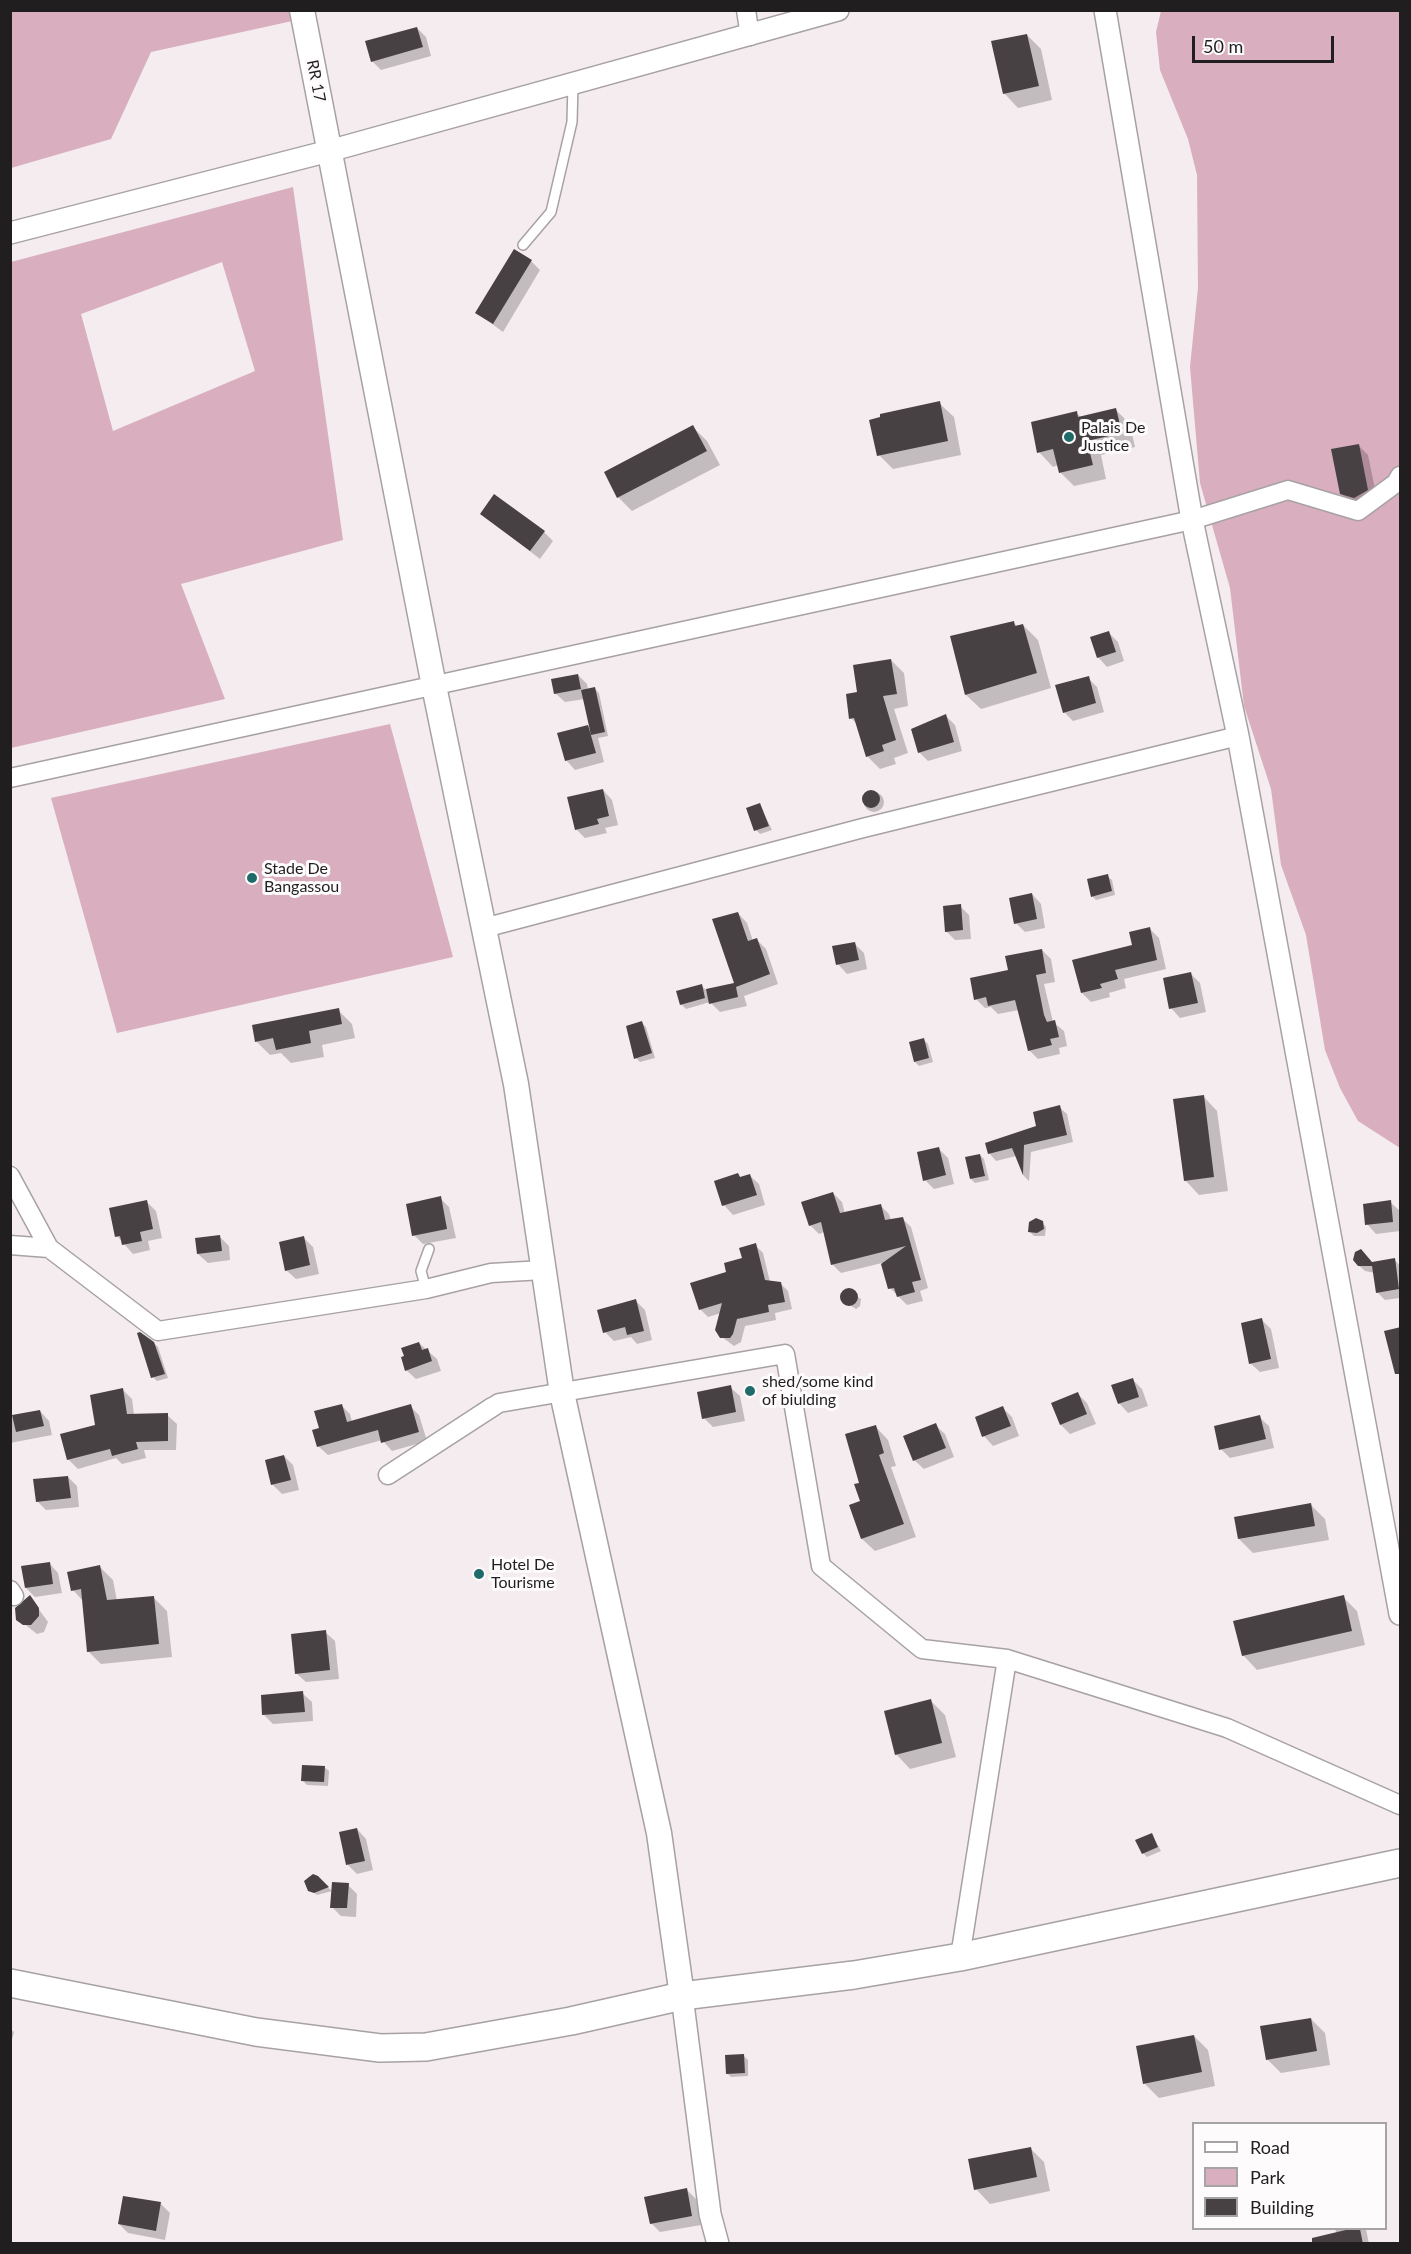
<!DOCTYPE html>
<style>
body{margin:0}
#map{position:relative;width:1411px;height:2254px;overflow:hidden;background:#f4ecef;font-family:Lato,sans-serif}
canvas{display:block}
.frame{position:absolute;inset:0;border:12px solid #211e1f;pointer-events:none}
.legend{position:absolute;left:1192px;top:2122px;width:195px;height:108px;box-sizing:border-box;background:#fefbfc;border:2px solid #a6a3a4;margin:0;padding:8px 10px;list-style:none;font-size:18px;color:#211e1f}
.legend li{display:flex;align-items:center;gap:12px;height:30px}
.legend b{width:30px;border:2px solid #a6a3a4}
.scale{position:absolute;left:1192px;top:36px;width:142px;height:27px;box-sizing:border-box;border:3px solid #211e1f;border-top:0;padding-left:8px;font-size:18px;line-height:21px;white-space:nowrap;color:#211e1f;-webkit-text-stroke:4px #fefbfc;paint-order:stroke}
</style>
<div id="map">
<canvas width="1411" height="2254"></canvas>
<div class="frame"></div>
<ul class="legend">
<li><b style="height:8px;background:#fff"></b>Road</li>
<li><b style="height:16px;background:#d9aebe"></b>Park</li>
<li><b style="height:16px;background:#474143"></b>Building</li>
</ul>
<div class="scale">50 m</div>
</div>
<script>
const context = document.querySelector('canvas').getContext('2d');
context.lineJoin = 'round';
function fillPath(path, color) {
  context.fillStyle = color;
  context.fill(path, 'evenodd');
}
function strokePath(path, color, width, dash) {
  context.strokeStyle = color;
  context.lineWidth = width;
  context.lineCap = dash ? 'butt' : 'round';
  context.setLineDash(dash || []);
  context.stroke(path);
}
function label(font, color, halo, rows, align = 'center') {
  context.font = font + ' Lato,sans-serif';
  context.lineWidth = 6;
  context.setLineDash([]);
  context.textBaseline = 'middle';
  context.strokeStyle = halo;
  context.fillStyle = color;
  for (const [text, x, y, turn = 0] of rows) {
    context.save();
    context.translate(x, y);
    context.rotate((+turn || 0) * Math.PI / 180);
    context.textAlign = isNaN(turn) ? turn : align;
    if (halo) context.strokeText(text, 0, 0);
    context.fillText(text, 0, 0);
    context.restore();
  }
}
fillPath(new Path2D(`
 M11 11H304L306 18 151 52 111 139 11 168Z
 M1161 11H1400V1148L1358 1121 1340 1088 1325 1050 1306 935 1281 865 1271 789 1244 706 1230 588 1200 483 1190 367 1198 288 1197 175 1188 139 1160 70 1156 32Z
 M293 187 343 540 181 584 225 699 11 748V262ZM222 262 255 371 113 431 81 314Z
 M390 724 453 957 117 1033 51 798Z`), '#d9aebe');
fillPath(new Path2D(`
 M417 28 426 37 431 56 381 70 372 61Z
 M1027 35 1041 49 1052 100 1018 108 1004 93Z
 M531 261 540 270 503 332 477 313Z
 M939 403 954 417 961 455 893 469 879 455 882 419Z
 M1116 410 1130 424 1135 447 1101 455 1106 479 1074 486 1060 472 1058 465 1053 467 1039 452 1076 413 1081 417Z
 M693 427 707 441 720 465 632 511 618 497Z
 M1359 446 1368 455 1377 499 1351 503 1341 493Z
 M482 514 544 532 553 541 540 559Z
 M1013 622 1018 627 1023 625 1038 640 1051 688 981 709 966 695Z
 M1109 633 1118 642 1124 661 1107 667 1098 657Z
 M891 660 904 673 908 706 894 709 908 753 894 758 896 764 880 769 867 756 858 725 851 718 859 693Z
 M578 675 587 684 588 690 595 689 599 693 608 736 598 738 604 762 575 770 566 760 588 726 592 730 585 699 565 702 555 693Z
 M1088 678 1097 687 1104 712 1073 721 1064 712Z
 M946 716 955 725 962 751 928 761 919 752Z
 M603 790 612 800 618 825 605 828 607 833 585 838 576 829Z
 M864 802a10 10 0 1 1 20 0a10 10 0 1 1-20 0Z
 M760 805 772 830 760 834 756 830Z
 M1107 876 1112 880 1115 895 1096 900 1092 896Z
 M1032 894 1041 904 1045 928 1025 932 1016 923Z
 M960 906 969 915 971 939 955 940 946 931Z
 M738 913 747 923 753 941 757 940 766 949 778 984 744 996 747 1006 720 1012 710 1002 686 1009 681 1004 702 986 707 991 736 984Z
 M1150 929 1159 938 1166 969 1124 979 1126 988 1109 993 1110 997 1091 1002 1082 993Z
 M854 943 864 953 867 969 847 974 838 964Z
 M1042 950 1051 959 1055 982 1044 984 1053 1022 1064 1031 1067 1046 1059 1048 1060 1054 1038 1059 1029 1050 1019 1010 998 1014 991 1007 985 1008 976 999 1010 971Z
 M1191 974 1200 983 1206 1012 1180 1018 1171 1008Z
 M338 1010 352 1024 355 1038 322 1045 324 1057 291 1063 281 1053 270 1055 256 1041Z
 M642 1023 646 1027 655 1058 640 1062 636 1058Z
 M924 1040 928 1044 933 1062 919 1066 915 1062Z
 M1203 1096 1217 1111 1228 1191 1199 1195 1185 1180Z
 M1059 1107 1067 1114 1073 1142 1031 1152 1029 1181 1023 1175 1016 1156 996 1161 989 1153 1038 1127Z
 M939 1149 948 1158 954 1184 934 1189 925 1180Z
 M980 1155 984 1159 989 1180 975 1183 971 1179Z
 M738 1175 741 1178 749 1175 759 1184 765 1205 733 1215 724 1205 716 1182Z
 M833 1193 842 1202 845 1214 880 1205 889 1214 891 1220 902 1218 911 1227 928 1288 920 1291 923 1301 907 1305 890 1288 882 1263 841 1273 832 1264 824 1232 819 1234 810 1225Z
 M440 1198 449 1207 456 1238 423 1244 414 1235Z
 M146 1201 156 1211 162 1238 148 1241 150 1250 133 1254 117 1236Z
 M1390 1202 1400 1211V1231L1376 1234 1367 1224Z
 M1042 1222 1046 1227 1045 1236H1034L1030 1232Z
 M219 1236 229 1246 230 1260 208 1263 198 1254Z
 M304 1238 313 1247 319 1274 296 1279 286 1270Z
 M755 1245 763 1253 770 1282 780 1283 788 1291 792 1309 775 1313 776 1320 745 1326 741 1342 734 1346 718 1334 721 1313 708 1317 700 1309 728 1273Z
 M1395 1260 1400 1266V1298L1385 1300 1377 1292 1375 1273 1365 1271 1356 1263 1373 1264Z
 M847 1290 861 1299 860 1306 856 1309 842 1300 843 1293Z
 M636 1301 645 1310 652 1340 637 1344 631 1337 614 1341 605 1332Z
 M1262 1320 1271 1329 1279 1368 1260 1372 1250 1363Z
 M154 1343 158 1347 168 1378 157 1381 153 1377Z
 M419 1343 437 1359 441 1371 416 1379 406 1370V1356Z
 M1133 1380 1142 1389 1148 1406 1128 1413 1119 1403Z
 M730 1387 740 1396 745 1421 713 1427 704 1418Z
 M123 1390 132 1399 134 1415H167L177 1424 176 1450H144L146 1458 122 1464 116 1458 78 1469 69 1460 62 1436 96 1426Z
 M1078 1394 1087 1403 1096 1424 1070 1434 1061 1425 1053 1404Z
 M341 1405 350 1414 352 1422 410 1406 419 1415 427 1441 392 1451 382 1440 328 1455 318 1446 320 1429Z
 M1003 1408 1012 1417 1019 1436 993 1446 984 1436 976 1418Z
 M40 1411 49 1421 52 1435 10 1443V1413L12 1417Z
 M1259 1417 1269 1426 1274 1448 1230 1458 1221 1449Z
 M935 1425 945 1434 954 1457 924 1469 914 1460Z
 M876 1427 888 1440 896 1466 891 1467 916 1537 875 1551 862 1539 860 1483Z
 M284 1456 293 1465 299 1490 282 1494 273 1485 266 1461Z
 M68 1477 77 1486 79 1507 46 1510 37 1501Z
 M1311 1505 1325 1519 1329 1540 1253 1553 1239 1539Z
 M49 1563 58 1573 62 1593 35 1597 26 1588Z
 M99 1566 113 1580 117 1601 153 1597 167 1611 172 1657 101 1664 88 1651 83 1601 73 1590Z
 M30 1597 48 1622 44 1632 37 1634 18 1619Z
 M1343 1597 1357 1611 1365 1645 1257 1670 1243 1655Z
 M325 1632 335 1641 339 1679 306 1682 296 1673Z
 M302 1693 312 1702 313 1721 273 1724 264 1715Z
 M931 1701 945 1715 956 1757 910 1769 896 1754Z
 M324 1767 329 1771 328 1786 307 1785 303 1781Z
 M357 1829 366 1839 373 1870 357 1874 348 1865 341 1833Z
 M1152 1835 1161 1851 1147 1857 1143 1853Z
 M315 1876 332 1891 317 1895 306 1886 308 1877Z
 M348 1885 357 1894 356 1917 341 1916 332 1907Z
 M1311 2019 1325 2033 1330 2065 1281 2073 1267 2059Z
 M10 2029 14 2032 10 2047Z
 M1194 2036 1208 2050 1215 2086 1159 2098 1145 2084Z
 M744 2056 748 2060V2076L731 2077 727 2073Z
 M1030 2148 1044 2162 1050 2191 990 2204 976 2189Z
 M687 2190 696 2199 701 2225 660 2232 651 2223Z
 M161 2204 170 2213 165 2240 128 2233 119 2224Z
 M1335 2228H1370L1366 2229 1369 2244H1339Z`), '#0003');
fillPath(new Path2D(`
 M417 27 423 47 371 62 365 41Z
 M1027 34 1039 86 1003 94 991 41Z
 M514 249 532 260 493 324 475 313Z
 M940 401 948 441 877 456 869 420 880 417V414Z
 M1116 408 1122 433 1087 441 1093 465 1059 473 1053 449 1037 453 1031 422 1077 411 1078 417Z
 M693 425 707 451 617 498 604 472Z
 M1359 444 1368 490 1354 498 1340 494 1331 449Z
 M494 494 545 531 530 551 480 514Z
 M1014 621 1015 626 1023 624 1037 673 965 695 950 636Z
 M1109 631 1116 652 1097 658 1090 637Z
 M891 659 897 694 883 696 896 740 882 745 884 751 866 757 854 718 849 719 846 694 857 692 853 665Z
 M578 674 581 689 554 694 551 679Z
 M1089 676 1096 703 1063 713 1055 685Z
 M595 687 605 732 591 735 581 690Z
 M946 714 954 742 918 753 911 729Z
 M588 725 596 753 565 761 557 733Z
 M603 789 609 816 597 819 599 824 575 830 567 797Z
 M862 799a9 9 0 1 1 18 0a9 9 0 1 1-18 0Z
 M760 803 769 826 754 831 746 808Z
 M1108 874 1112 891 1091 897 1087 879Z
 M1032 893 1037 919 1014 924 1009 898Z
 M961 904 963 930 945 932 943 906Z
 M738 912 748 941 757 938 770 974 736 987 738 997 709 1004 706 989 734 983 712 919Z
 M1150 927 1157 960 1115 970 1118 979 1100 984 1102 988 1081 993 1072 960 1132 945 1129 932Z
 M855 942 859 960 836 965 832 946Z
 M1042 949 1046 973 1036 975 1044 1015 1047 1022 1055 1020 1059 1037 1050 1039 1052 1045 1028 1051 1015 1000 988 1006 986 997 974 1000 970 978 1008 970 1005 956Z
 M1191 972 1198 1003 1169 1009 1163 978Z
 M702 984 705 998 680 1005 676 991Z
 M339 1008 342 1024 309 1031 311 1043 276 1050 273 1038 255 1042 252 1025Z
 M642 1021 652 1053 634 1059 626 1026Z
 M924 1038 929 1058 914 1062 909 1042Z
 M1204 1095 1214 1177 1184 1181 1173 1099Z
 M1060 1105 1067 1135 1024 1145 1023 1175 1012 1148 988 1154 985 1143 1036 1126 1033 1112Z
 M939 1147 946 1175 923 1181 917 1152Z
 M980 1154 985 1176 970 1179 965 1157Z
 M738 1173 740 1177 750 1174 757 1195 722 1206 714 1181Z
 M833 1192 840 1213 881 1204 885 1220 903 1217 921 1280 912 1282 915 1292 897 1297 894 1288 888 1289 881 1264 906 1246 831 1265 821 1222 809 1226 801 1202Z
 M441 1196 447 1229 412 1236 406 1204Z
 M147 1200 153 1229 140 1232 142 1241 122 1245 120 1236 115 1237 109 1208Z
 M1391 1200 1393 1222 1365 1225 1363 1204Z
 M1036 1218 1043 1221 1044 1229 1037 1233 1028 1232 1029 1222Z
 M220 1235 222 1251 197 1254 195 1238Z
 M304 1236 310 1265 285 1271 279 1242Z
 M756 1243 765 1280 781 1282 785 1302 768 1305 769 1312 737 1319 733 1334 730 1338H720L715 1330 722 1303 699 1310 690 1283 726 1272 724 1263 742 1258 739 1248Z
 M1361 1249 1372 1262 1395 1258 1399 1289 1376 1293 1372 1266H1358L1353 1260 1355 1252Z
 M840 1297a9 9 0 1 1 18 0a9 9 0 1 1-18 0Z
 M636 1299 644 1331 627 1335 625 1327 603 1333 597 1310Z
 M1262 1318 1271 1359 1249 1364 1241 1323Z
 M1401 1327V1374H1395L1384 1331Z
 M140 1332 154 1342 165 1374 151 1378 137 1333Z
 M419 1342 422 1350 428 1348 432 1361 405 1371 401 1357 404 1356 401 1348Z
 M1133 1378 1139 1397 1118 1404 1111 1385Z
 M731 1385 736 1412 702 1419 697 1392Z
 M123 1388 127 1414 168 1413V1441L136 1442 138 1449 112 1456 110 1449 67 1460 60 1434 95 1425 90 1395Z
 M1078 1392 1087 1414 1060 1425 1051 1403Z
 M342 1404 347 1422 411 1404 419 1432 381 1443 378 1430 317 1447 312 1430 319 1428 314 1411Z
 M1003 1406 1011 1426 982 1437 975 1417Z
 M40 1410 44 1426 16 1432 12 1415Z
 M1260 1415 1266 1439 1219 1450 1214 1426Z
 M936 1423 946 1448 913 1461 903 1436Z
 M876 1425 884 1453 879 1455 904 1524 861 1539 849 1505 860 1501 854 1484 859 1483 845 1434Z
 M284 1455 291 1480 271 1485 265 1460Z
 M68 1476 71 1498 36 1502 33 1479Z
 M1311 1503 1315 1526 1238 1539 1234 1517Z
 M50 1562 53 1584 25 1588 21 1566Z
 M100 1565 107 1600 154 1596 159 1644 87 1652 81 1589 71 1591 67 1572Z
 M30 1595 39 1608V1616L31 1625H23L16 1620 15 1608Z
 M1344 1595 1352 1631 1242 1656 1233 1621Z
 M326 1630 330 1670 295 1674 291 1634Z
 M303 1691 305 1712 262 1715 261 1695Z
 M931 1699 942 1743 895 1755 884 1711Z
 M302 1765 325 1766 324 1782 301 1781Z
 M357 1828 365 1861 346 1865 339 1832Z
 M1152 1833 1158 1847 1142 1854 1135 1840Z
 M313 1874 318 1876 329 1887 314 1893 308 1891 304 1881Z
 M332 1882 349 1883 347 1908H330Z
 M1311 2018 1317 2051 1266 2060 1260 2026Z
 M1194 2035 1202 2072 1143 2084 1136 2046Z
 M744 2054 745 2073 726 2074 725 2055Z
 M1031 2147 1037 2177 974 2190 968 2159Z
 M687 2188 692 2216 650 2224 644 2197Z
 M123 2196 161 2202 156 2231 118 2224Z
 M1350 2229H1360L1363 2244H1312V2238Z`), '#474143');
const service = new Path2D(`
 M523 245 551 212 572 122 573 84
 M426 1289 421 1271 429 1249`);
const minor = new Path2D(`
 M746 10 750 36
 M10 778 1192 520 1288 490 1358 511 1396 483 1400 476
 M484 928 863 828 1238 736
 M10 1176 49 1248
 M10 1245 49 1248 158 1331 426 1289 491 1273 543 1270
 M492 1407 388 1475 499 1403 785 1354 821 1566 922 1649 1007 1659 1227 1728 1400 1805
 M10 1590 14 1596
 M960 1957 1007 1659`);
const tertiary = new Path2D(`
 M1105 10 1192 520 1238 736 1400 1614
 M10 233 329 151 838 10
 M682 1996 710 2214 718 2244`);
const secondary = new Path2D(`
 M302 10 434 686 516 1084 562 1393 659 1833 682 1996`);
const primary = new Path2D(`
 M10 1983 256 2032 380 2048 426 2047 571 2021 682 1996 854 1975 960 1957 1400 1863`);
strokePath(service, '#a8a1a4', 12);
strokePath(minor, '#a8a1a4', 21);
strokePath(tertiary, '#a8a1a4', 24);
strokePath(secondary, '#a8a1a4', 27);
strokePath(primary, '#a8a1a4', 30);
strokePath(service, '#fff', 9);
strokePath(minor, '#fff', 18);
strokePath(tertiary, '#fff', 21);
strokePath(secondary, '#fff', 24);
strokePath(primary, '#fff', 27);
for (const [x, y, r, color] of [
 [1069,437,6,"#1f6b69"],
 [252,878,6,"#1f6b69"],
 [750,1391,6,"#1f6b69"],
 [479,1574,6,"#1f6b69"]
]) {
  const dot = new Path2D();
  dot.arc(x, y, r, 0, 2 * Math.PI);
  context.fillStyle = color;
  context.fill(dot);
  strokePath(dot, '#fefbfc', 2);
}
label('16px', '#211e1f', '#fefbfc', [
 ["RR 17",316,81,79]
]);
label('16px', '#211e1f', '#fefbfc', [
 ["Palais De",1081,428],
 ["Justice",1081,446],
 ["Stade De",264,869],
 ["Bangassou",264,887],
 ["shed/some kind",762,1382],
 ["of biulding",762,1400],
 ["Hotel De",491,1565],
 ["Tourisme",491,1583]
], 'left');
</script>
